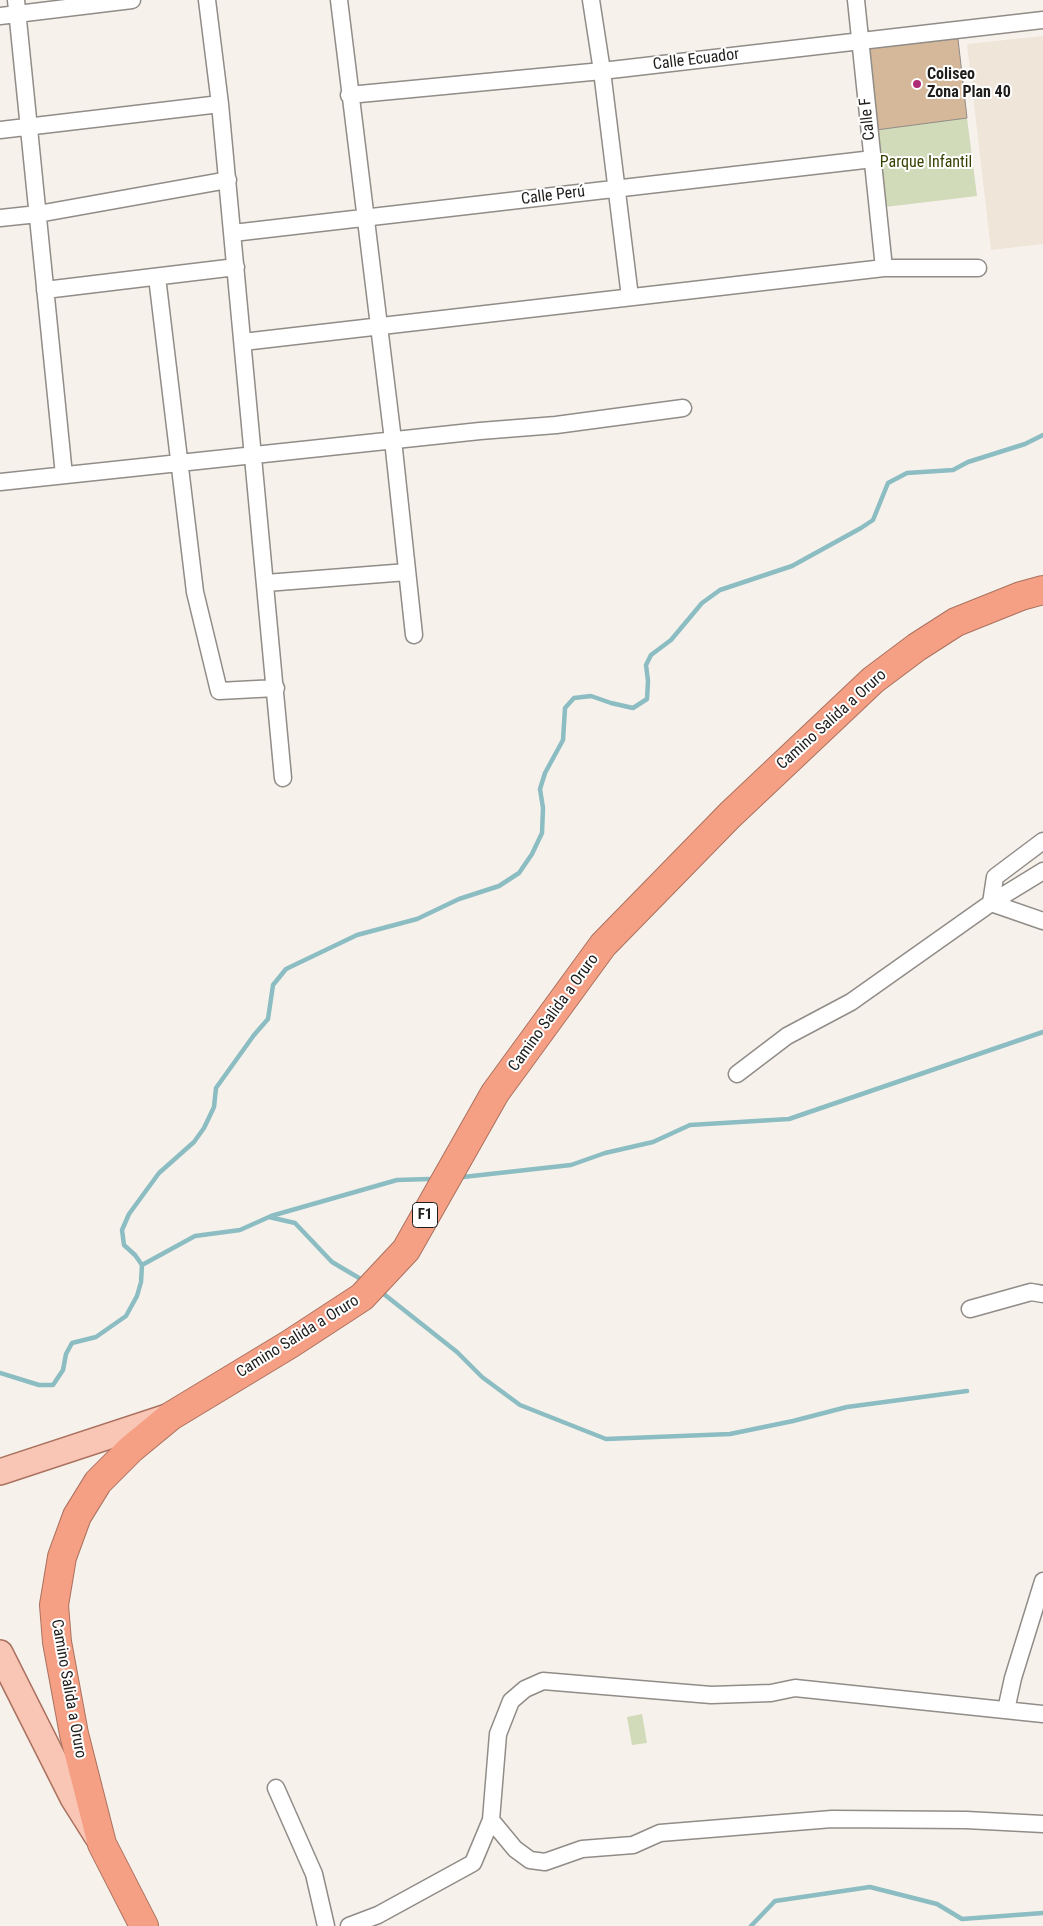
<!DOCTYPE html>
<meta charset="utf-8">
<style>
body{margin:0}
canvas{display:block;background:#f7f1ec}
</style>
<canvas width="1043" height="1926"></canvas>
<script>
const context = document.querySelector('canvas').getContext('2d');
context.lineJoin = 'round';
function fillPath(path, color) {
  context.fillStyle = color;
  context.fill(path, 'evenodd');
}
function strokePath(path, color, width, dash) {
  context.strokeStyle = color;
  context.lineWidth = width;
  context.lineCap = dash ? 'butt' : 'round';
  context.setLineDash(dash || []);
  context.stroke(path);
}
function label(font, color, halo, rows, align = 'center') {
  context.font = font + ' "Roboto Condensed",sans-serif';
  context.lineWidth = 4;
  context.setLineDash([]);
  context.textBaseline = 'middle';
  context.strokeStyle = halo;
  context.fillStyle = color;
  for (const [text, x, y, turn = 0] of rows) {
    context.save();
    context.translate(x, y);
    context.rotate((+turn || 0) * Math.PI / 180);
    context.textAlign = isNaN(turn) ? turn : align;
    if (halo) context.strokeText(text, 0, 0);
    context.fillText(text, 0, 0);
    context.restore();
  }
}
fillPath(new Path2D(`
 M1043 36V244L991 250 967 44Z`), '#efe5d9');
fillPath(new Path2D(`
 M967 118 977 196 885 207 876 130Z
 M642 1714 647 1743 632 1745 627 1717Z`), '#d1dab9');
strokePath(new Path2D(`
 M463 1177 571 1165 605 1153 653 1142 690 1125 789 1119 1043 1032
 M271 1216 397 1180 429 1179
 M142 1265 195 1236 240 1230 269 1217 295 1223 332 1262 359 1278
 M380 1291 457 1352 482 1377 520 1405 606 1439 730 1434 793 1421 847 1407 967 1391
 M0 1373 39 1385H53L63 1370 66 1354 72 1343 96 1337 126 1316 137 1296 141 1282 142 1265 135 1255 124 1245 122 1230 129 1214 159 1173 194 1142 204 1128 214 1107 216 1088 254 1035 268 1019 273 985 286 969 357 935 417 919 459 899 499 886 519 873 532 854 542 833 543 808 540 789 545 773 563 740 565 708 574 698 591 696 611 703 633 708 647 699 648 681 646 665 651 655 671 640 702 603 720 590 792 566 861 528 873 520 888 483 907 473 953 470 968 462 1025 444 1043 435
 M751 1926 775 1901 870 1887 937 1904 962 1919 1043 1913`), '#8bbdc2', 4.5);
const building = new Path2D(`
 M958 39 967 118 876 130 867 49Z`);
fillPath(building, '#d4b899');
strokePath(building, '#908b86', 1);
const street = new Path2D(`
 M16 0 64 475
 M207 0 220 104 283 778
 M339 0 393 440 414 635
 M591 0 602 71 630 297
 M856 0 884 268
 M0 16 132 0
 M349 95 602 71 1043 20
 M0 130 220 104
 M0 218 38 214 228 180
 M233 233 873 159
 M157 277 195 592 219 691 276 688
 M45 290 236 267
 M243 342 884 268H978
 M0 482 480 431 556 425 683 408
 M266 583 407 572
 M1043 841 995 877 991 903 1043 921
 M737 1074 787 1036 851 1002 991 903 1043 871
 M970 1309 1031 1292 1043 1294
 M1006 1710 1013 1678 1043 1581
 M276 1788 314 1874 326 1926
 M491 1820 515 1849 530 1860 545 1862 582 1849 633 1845 660 1833 832 1819 966 1820 1043 1824
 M349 1926 378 1915 473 1863 491 1820 498 1734 511 1701 525 1689 543 1681 711 1695 771 1693 795 1688 1043 1714`);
const primary = new Path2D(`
 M0 1472 167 1417
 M0 1653 73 1798 97 1836`);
const highway = new Path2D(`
 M144 1926 102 1844 74 1734 57 1642 54 1605 62 1557 77 1516 98 1482 131 1449 171 1416 290 1344 362 1297 406 1250 495 1093 603 945 730 815 873 680 917 647 956 622 1021 596 1043 590`);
strokePath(street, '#918c87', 19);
strokePath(primary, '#aa725f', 28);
strokePath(highway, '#aa725f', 30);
strokePath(street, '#fff', 16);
strokePath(primary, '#f9c5b5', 25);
strokePath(highway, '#f59f84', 28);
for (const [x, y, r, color] of [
 [917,84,5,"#ad2a75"]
]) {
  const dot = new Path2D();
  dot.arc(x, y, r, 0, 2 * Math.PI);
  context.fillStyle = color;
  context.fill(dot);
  strokePath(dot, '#fff', 2);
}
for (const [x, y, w] of [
 [425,1215,25]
]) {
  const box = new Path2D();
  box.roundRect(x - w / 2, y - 12.5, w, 25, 4);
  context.fillStyle = '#fff';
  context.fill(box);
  strokePath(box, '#1f1d1b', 1);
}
label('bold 15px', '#1f1d1b', null, [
 ["F1",425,1215]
]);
label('16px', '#1f1d1b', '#fff', [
 ["Calle Ecuador",696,60,-7],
 ["Calle F",868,119,-96],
 ["Calle Perú",553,196,-7],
 ["Camino Salida a Oruro",832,720,-42],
 ["Camino Salida a Oruro",554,1013,-54],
 ["Camino Salida a Oruro",298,1337,-32],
 ["Camino Salida a Oruro",68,1689,80]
]);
label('bold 16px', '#1f1d1b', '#fff', [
 ["Coliseo",927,75],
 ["Zona Plan 40",927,93]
], 'left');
label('16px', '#364000', '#fff', [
 ["Parque Infantil",926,163]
]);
</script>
